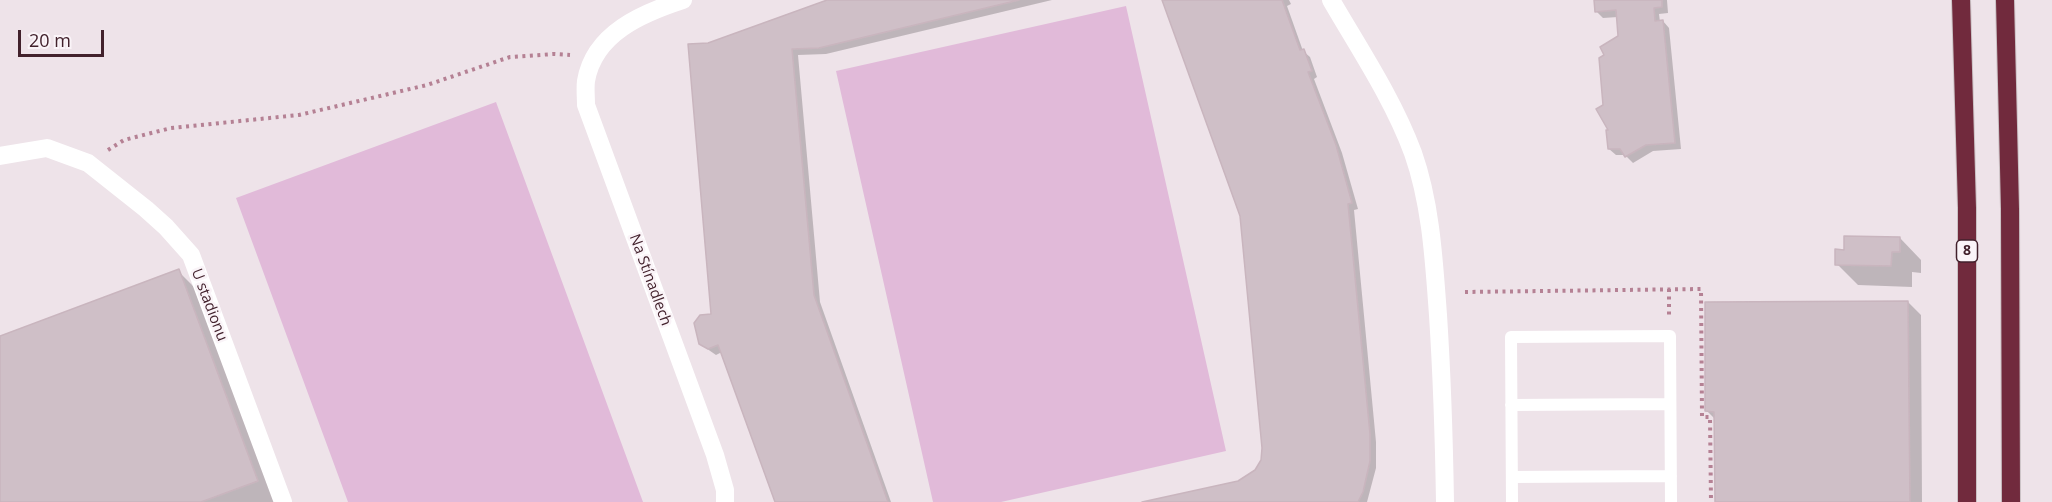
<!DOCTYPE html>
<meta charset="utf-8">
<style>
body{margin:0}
#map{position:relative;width:2052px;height:502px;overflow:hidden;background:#eee3e9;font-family:"Open Sans",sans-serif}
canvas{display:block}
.scale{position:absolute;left:18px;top:30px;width:86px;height:27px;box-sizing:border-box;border:3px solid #42212c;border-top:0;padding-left:8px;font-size:18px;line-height:21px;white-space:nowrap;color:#42212c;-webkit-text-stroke:4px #faf4f8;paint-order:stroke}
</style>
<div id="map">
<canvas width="2052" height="502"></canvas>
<div class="scale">20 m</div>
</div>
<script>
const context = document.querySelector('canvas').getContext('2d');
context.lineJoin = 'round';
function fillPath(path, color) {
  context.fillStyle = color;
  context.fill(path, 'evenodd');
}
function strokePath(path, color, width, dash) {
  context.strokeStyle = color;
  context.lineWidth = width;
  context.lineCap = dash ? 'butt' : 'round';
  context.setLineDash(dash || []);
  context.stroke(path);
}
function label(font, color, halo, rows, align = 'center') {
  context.font = font + ' "Open Sans",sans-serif';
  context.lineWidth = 5;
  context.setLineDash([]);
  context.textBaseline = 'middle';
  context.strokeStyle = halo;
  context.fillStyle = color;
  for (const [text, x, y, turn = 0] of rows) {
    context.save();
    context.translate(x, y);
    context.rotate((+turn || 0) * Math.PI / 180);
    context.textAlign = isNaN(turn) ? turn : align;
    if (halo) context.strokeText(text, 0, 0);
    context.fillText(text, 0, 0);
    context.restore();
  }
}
fillPath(new Path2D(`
 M1126 6 1226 451 1001 502H933L836 71Z
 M496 102 643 502H348L236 198Z`), '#e1bad9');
fillPath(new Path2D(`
 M834 0H1052L826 54 798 55 820 302 891 502H776L722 352 716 355 700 344 712 315 709 44Z
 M1163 0H1289L1291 4 1287 6 1303 51 1310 57 1317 77 1314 79 1342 153 1358 209 1354 210 1376 442V468L1367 502H1149L1238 482 1256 471 1262 461 1264 448 1241 215Z
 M1595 0H1667L1668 13 1659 14 1660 22 1663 21 1669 28 1681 149 1653 151 1633 163 1625 155H1616L1609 149 1611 131 1606 56 1620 37 1618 17 1603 18 1596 11Z
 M1900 238 1921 260V273L1912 272V287L1858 285 1837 264 1846 251Z
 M178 271 199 292 277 502H0V337Z
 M1908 302 1921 315 1922 502H1716V420L1707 411Z`), '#0003');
const building = new Path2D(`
 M827 0H1019L819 48 792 49 814 295 888 502H775L718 345 708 349 699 344 694 323 700 315 711 314 688 44 708 43Z
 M1162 0H1282L1300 50 1304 49 1312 71 1308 72 1336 145 1352 203 1348 204 1370 434V461L1363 492 1358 502H1142L1238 481 1255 470 1261 460 1262 448 1240 216Z
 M1594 0H1662V7L1654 8 1655 21 1663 20 1675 143 1646 145 1625 157 1620 149H1608L1606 130H1608L1596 109 1603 105 1599 58 1604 55 1600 47 1618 36 1616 10 1595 12Z
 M1844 236 1900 237V252H1892L1891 266 1835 265V249L1844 250Z
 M179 269 258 481 201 502H0V336Z
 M1908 301 1910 502H1715L1714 412 1705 411V302Z`);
fillPath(building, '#cfbfc7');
strokePath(building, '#c9b5be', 1.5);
const highway = new Path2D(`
 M1961 0 1967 208V502
 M2005 0 2010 209 2011 502`);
strokePath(highway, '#cac1c4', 20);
strokePath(new Path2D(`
 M108 150 124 140 171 128 299 115 427 85 510 57 554 54 570 55
 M1669 289V316
 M1465 292 1701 289 1702 417H1710L1711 502`), '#b58194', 4, [3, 4.5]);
strokePath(new Path2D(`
 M1511 405 1670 404
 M1512 477 1671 476
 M1512 502 1511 337 1670 336 1671 502`), '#fff', 12);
strokePath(new Path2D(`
 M683 0C643 13 594 33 586 81 585 88 586 97 586 105L715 455 725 490V502
 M1331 0C1360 50 1393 99 1413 153 1431 204 1434 261 1438 315 1442 377 1444 439 1445 502
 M0 156 47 148 88 163 146 209 166 227 191 255 283 502`), '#fff', 18);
strokePath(highway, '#712a3d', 18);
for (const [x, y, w] of [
 [1967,251,21]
]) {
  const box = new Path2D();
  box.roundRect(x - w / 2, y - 11, w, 22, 4.5);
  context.fillStyle = '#faf4f8';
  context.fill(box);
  strokePath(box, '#42212c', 1.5);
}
label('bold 14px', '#42212c', null, [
 ["8",1967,251]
]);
label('15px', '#42212c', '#faf4f8', [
 ["Na Stínadlech",650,280,70],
 ["U stadionu",209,305,69]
]);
</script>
